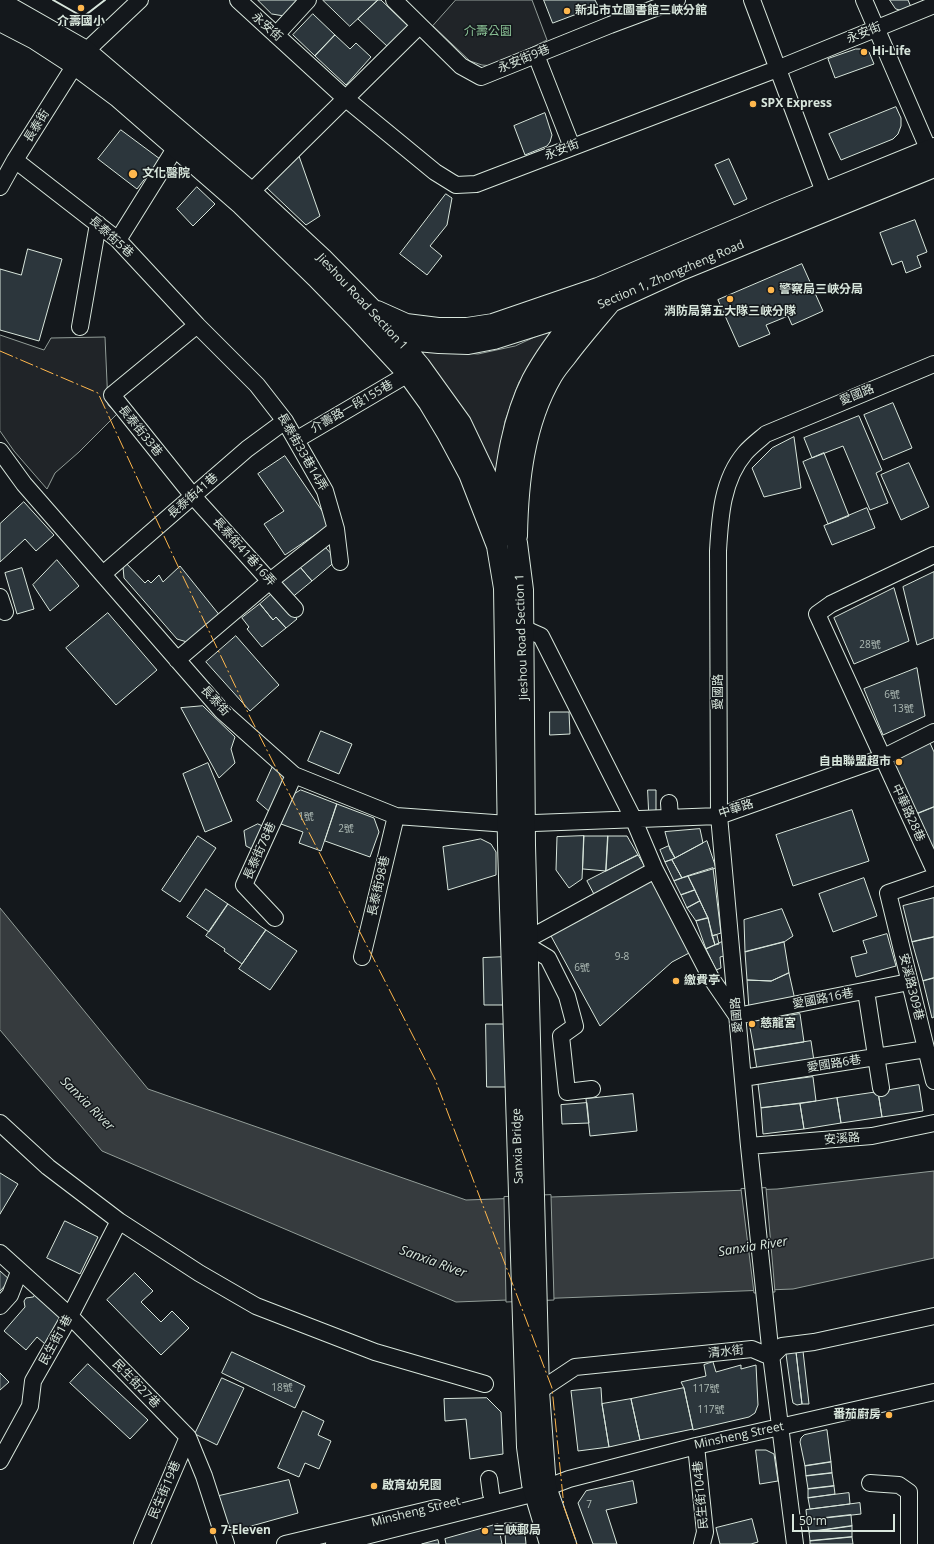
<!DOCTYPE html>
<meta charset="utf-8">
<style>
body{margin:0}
#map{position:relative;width:934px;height:1544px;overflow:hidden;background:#14181c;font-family:"Open Sans",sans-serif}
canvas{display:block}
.scale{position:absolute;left:792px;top:1514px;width:103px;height:18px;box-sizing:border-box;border:2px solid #d8e6dc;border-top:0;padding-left:5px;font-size:12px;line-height:14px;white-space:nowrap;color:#d8e6dc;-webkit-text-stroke:3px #14181c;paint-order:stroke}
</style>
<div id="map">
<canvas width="934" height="1544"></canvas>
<div class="scale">50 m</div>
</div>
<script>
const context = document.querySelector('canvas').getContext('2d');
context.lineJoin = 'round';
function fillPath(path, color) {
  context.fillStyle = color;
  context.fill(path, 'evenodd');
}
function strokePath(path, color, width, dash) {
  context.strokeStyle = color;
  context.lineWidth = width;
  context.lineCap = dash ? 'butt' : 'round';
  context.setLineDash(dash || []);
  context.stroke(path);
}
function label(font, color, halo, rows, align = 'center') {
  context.font = font + ' "Open Sans","Noto Sans TC",sans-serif';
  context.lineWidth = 3;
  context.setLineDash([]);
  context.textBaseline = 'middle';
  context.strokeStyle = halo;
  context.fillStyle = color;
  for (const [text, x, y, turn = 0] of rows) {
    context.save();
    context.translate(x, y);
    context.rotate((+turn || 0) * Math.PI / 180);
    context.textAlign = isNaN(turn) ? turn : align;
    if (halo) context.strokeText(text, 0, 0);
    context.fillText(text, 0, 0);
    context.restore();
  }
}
const green = new Path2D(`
 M456 0H532L547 40 494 66 482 65 470 61 433 26Z
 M559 326 519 382 505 421 495 477 416 350 478 354 515 346Z
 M0 335 44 350 51 338 105 337 108 405 117 414 79 452 55 473 47 489 14 451 0 431Z`);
fillPath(green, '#202428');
strokePath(green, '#939e99', 1);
const water = new Path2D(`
 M0 908 148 1089 466 1200 777 1189 934 1171V1258L793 1289 456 1302 102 1151 0 1030Z`);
fillPath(water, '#363b3e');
strokePath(water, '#939e99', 1);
const pier = new Path2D(`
 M766 1188 775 1292 754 1293 741 1189Z
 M551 1195 554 1300 506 1302 504 1197Z`);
fillPath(pier, '#14181c');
strokePath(pier, '#939e99', 1);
const building = new Path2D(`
 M258 0H298L284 16 272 14Z
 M323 0H378L350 26Z
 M378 0H381L409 27 388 47 358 19Z
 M544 0H595L598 6 553 23Z
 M890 0H908L911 7 903 11 896 9Z
 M313 14 335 35 315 56 293 35Z
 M335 35 350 49 356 43 371 57 346 85 315 56Z
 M856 49H863L869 52 874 64 835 78 828 59Z
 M896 107 901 118V126L898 134 893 139 841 160 829 134Z
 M545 113 552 135 550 142 547 146 525 155 514 126Z
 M121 130 160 159 137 189 98 159Z
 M299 156 320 216 306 225 267 188Z
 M729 159 747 199 734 205 715 165Z
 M197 187 215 204 193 226 177 209Z
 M446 194 452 198 447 225 430 246 442 256 427 275 400 254Z
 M915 220 927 252 917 256 921 267 906 273 902 261 892 265 880 233Z
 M28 249 62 259 39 341 0 330V269L21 275Z
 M802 264 823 311 792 325 788 316 766 325 770 334 739 347 718 300Z
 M893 403 912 448 883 460 864 415Z
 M859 416 882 470 876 473 888 503 870 510 843 446 812 458 804 438Z
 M794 437 801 488 764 497 752 468 772 448Z
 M824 453 849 516 828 524 803 462Z
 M285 456 331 524 285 555 264 524 284 511 258 474Z
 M909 463 929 507 901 520 881 475Z
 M24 502 54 535 36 551 25 539 0 562V524Z
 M867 508 875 528 832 545 824 526Z
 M325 547 337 560 312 581 300 567Z
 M57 560 79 586 50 611 33 585Z
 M125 562 145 583 148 580 151 583 159 575 163 582 180 566 221 617 187 642 177 639 124 578 123 567Z
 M300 567 312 581 290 599 278 585Z
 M22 568 34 609 17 614 5 573Z
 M934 572V638L917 645 903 587Z
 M894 588 909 641 854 664 834 618Z
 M274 592 297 619 286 628 276 617 273 620 260 604Z
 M260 604 273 620 276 617 286 628 262 647 247 629 249 627 242 618Z
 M108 613 157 670 116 705 66 648Z
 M236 636 279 685 250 711 206 662Z
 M917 668 925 716 883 735 864 689Z
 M203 706 235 737 231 749 235 763 219 778 181 708Z
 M550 712H569L570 734 550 735Z
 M321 731 352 744 339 774 308 761Z
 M930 743 934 752V807L914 815 890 759Z
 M208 763 232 821 205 832 183 774Z
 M273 766 287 779 271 813 257 801Z
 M301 790 337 804 321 851 299 843 303 832 281 824 291 796Z
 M648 790H656V811H649Z
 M337 804 374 818 379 832 370 857 325 841Z
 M934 807V858L914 815Z
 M852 810 869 861 793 886 776 835Z
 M258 824 265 827 254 850 246 846 244 831Z
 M700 829 703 843 675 858 670 850 665 832Z
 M198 836 216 848 180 902 162 890Z
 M584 836H608L606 871 583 869Z
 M584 836 582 879 569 888 556 870 557 837Z
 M608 836H627L638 855 606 871Z
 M481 839 491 844 496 852V875L448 890 443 847Z
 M707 841 716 868 682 878 672 860Z
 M669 846 675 858 665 862 660 850Z
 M638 855 647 870 596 898 587 881Z
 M672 860 682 878 674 881 665 862Z
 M713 868 721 933 712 936 708 918 688 876Z
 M688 876 695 890 681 895 674 881Z
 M864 878 877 916 833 932 819 894Z
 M651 879 691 952 672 962 600 1026 551 936Z
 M206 889 228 904 209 932 187 917Z
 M695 890 700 901 687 908 681 895Z
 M934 898V937L912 942 903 906Z
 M700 901 708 918 696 921 687 908Z
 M228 904 266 930 242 964 224 951 225 949 206 936Z
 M782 909 793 936 784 942 745 952 744 920Z
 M708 918 715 945 706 949 696 921Z
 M266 930 297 951 270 990 239 969Z
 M887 934 896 966 856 977 851 957 867 953 863 941Z
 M717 935 719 944 715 945 712 936Z
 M934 937V978L923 981 912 942Z
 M722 942 724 956 720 957 721 968 716 970 706 949Z
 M784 942 789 973 771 981 747 980 745 952Z
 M505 957V1005H484L483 958Z
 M789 973 795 1000 749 1009 747 980 771 981Z
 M677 978 679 982 674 984 672 981Z
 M934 978V1017L932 1018 923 981Z
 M800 1014 804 1042 754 1050 749 1022Z
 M486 1024H508L509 1087H487Z
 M811 1041 814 1061 757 1070 754 1050Z
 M813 1077 816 1101 761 1108 758 1084Z
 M919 1085 923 1111 882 1117 878 1092Z
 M878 1092 882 1117 841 1123 837 1098Z
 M633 1094 637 1131 590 1136 586 1099Z
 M837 1098 841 1123 804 1129 800 1104Z
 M587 1103 589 1123 562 1124 561 1105Z
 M800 1104 804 1129 763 1134 761 1108Z
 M0 1173 18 1184 0 1214Z
 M65 1221 98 1237 80 1274 47 1258Z
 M0 1271 10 1280 0 1291Z
 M135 1273 153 1291 141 1302 161 1322 172 1311 189 1328 161 1355 107 1300Z
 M35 1295 65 1321 45 1344 37 1337 26 1350 4 1331 25 1307 24 1301 26 1298 33 1297Z
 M803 1351 809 1404H802L796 1352Z
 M232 1352 305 1386 295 1408 222 1373Z
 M796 1352 802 1404 797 1405 793 1403 792 1398 786 1354Z
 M713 1362 716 1372 741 1365V1369L756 1365 758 1405 755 1413 749 1417 693 1430 684 1388 681 1382 706 1376 704 1365Z
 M88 1364 148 1420 130 1439 70 1383Z
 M0 1373 9 1382 0 1390Z
 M222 1378 244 1388 217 1445 195 1434Z
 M601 1388 602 1404 609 1447 578 1451 571 1391Z
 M684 1388 693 1429 640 1440 631 1399Z
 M487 1398 501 1412 503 1454 470 1459 466 1419 445 1421 444 1399Z
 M631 1399 640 1440 609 1447 602 1404Z
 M303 1411 324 1421 318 1435 331 1441 319 1469 305 1463 299 1477 278 1468Z
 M827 1430 831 1462 805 1466 800 1442 801 1438 804 1435Z
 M756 1450H766L774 1454 778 1481 760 1484Z
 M831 1462 832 1473 806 1476 805 1466Z
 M832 1473 834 1486 808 1489 806 1476Z
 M289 1480 298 1513 237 1530 227 1526 219 1496Z
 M633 1481 637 1503 606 1510 617 1544H593L578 1503 586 1491Z
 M834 1486 835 1494 808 1498V1489Z
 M849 1493 850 1504 810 1509 808 1498Z
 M860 1503 861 1514 807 1520 806 1510Z
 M851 1515 852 1526 809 1532 807 1520Z
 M752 1519 758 1542 751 1544H720L716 1528Z
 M505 1523H524L526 1544H506Z
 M498 1524 502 1544H446L445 1539Z
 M852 1526V1537L810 1541 809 1532Z
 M852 1537 853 1544H810V1541Z
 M438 1540 439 1544H422Z`);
fillPath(building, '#2c363c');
strokePath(building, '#d8e6dc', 1);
const minor = new Path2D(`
 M238 0 345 98 435 172 456 185 476 184 777 69 934 5
 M394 0 461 66 481 77 610 25 677 0
 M752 0 824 192
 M864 0 933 160
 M276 35 308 0
 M536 55 572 147
 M15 160 118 240 197 325 257 385 285 421 325 491 336 529 340 562
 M0 187 15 160 75 65 86 51 140 0
 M251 192 419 26
 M118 240 176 147
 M197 325 112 395 193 496 295 609
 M80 327 98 224
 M296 440 408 374
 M0 451 24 484 222 711 294 775 396 816 508 824 719 816 882 758 934 732
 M934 555 831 604 817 614 934 869
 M103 574 247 449 285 421
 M0 597 5 612
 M523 628 541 636 633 818 655 870 711 978 737 1016 909 982
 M177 660 270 581 336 529
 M669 803 670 818
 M934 877 888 893 934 1081
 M275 918 244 885 294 775
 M528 939 655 870
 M528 946 548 958 567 996 575 1026 561 1036 567 1092 592 1089
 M362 957 396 816
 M866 991 881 1088
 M743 1078 926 1049
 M0 1123 48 1167 119 1221 199 1273 256 1306 375 1352 485 1384
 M749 1146 872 1136 934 1123
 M0 1253 70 1316 188 1437 204 1476 226 1544
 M0 1306 10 1295 19 1272
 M539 1391 575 1367 752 1349 771 1357 782 1346 814 1342 934 1316
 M696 1446 705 1532 702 1544
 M0 1461 30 1406 33 1381 70 1316 119 1221
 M489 1479 491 1494
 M870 1483 899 1485 909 1492V1544
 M142 1544 188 1437
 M285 1544 436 1508
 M334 1544 524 1496 569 1479 696 1446 934 1392
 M795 1544 770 1347 749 1146 719 816 718 551C720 517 722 480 745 453 751 446 759 440 766 434L934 364`);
const major = new Path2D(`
 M0 2 86 51 251 192 322 258 371 308 420 366 461 423 501 507 517 543 523 590 525 845 539 1391 546 1487 566 1544
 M0 21 35 39 75 65 118 97 242 205 316 277 356 318 408 374 429 403 447 433 469 474 497 546 504 588 508 845 527 1447 532 1484 550 1544
 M377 311 406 324 438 328H467L493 324 598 288 779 211 934 148
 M392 335 417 341 439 343 468 344 494 339 611 302 681 270 934 167
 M501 508C506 465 512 420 532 380 545 355 563 332 581 310
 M517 536C518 482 524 424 552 376 556 369 561 363 566 357 580 338 596 320 611 302`);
strokePath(minor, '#d8e6dc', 18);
strokePath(major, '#d8e6dc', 22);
strokePath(minor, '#14181c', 16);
strokePath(major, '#14181c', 20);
strokePath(new Path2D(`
 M53 0 83 17 105 0`), '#d8e6dc', 2);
strokePath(new Path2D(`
 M0 351 98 393 176 562 250 717 435 1079 552 1388 564 1507 577 1544`), '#ffb74d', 1, [14, 3, 2, 3]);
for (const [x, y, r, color] of [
 [81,8,4,"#ffb74d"],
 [567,11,4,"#ffb74d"],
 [864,52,4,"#ffb74d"],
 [753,104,4,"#ffb74d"],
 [133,174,5,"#ffb74d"],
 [771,290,4,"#ffb74d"],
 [730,299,4,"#ffb74d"],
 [899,762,4,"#ffb74d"],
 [676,981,4,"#ffb74d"],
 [752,1024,4,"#ffb74d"],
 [889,1415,4,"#ffb74d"],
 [374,1486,4,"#ffb74d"],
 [213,1531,4,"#ffb74d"],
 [485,1531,4,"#ffb74d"]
]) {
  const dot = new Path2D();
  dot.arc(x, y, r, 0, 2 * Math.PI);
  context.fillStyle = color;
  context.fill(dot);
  strokePath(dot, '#14181c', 1.5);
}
label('10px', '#adbab4', null, [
 ["28號",870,645],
 ["6號",892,695],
 ["13號",903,709],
 ["1號",306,817],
 ["2號",346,829],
 ["9-8",622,957],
 ["6號",582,968],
 ["18號",282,1388],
 ["117號",706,1389],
 ["117號",711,1410],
 ["7",589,1505]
]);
label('bold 12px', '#d8e6dc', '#14181c', [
 ["新北市立圖書館三峽分館",575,11],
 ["介壽國小",81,22,"center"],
 ["Hi-Life",872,52],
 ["SPX Express",761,104],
 ["文化醫院",142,174],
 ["警察局三峽分局",779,290],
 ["消防局第五大隊三峽分隊",730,312,"center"],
 ["自由聯盟超市",891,762,"right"],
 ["繳費亭",684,981],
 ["慈龍宮",760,1024],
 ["番茄廚房",881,1415,"right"],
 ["啟育幼兒園",382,1486],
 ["7-Eleven",221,1531],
 ["三峽郵局",493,1531]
], 'left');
label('12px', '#d8e6dc', '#14181c', [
 ["永安街",267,27,42],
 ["永安街",864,33,-22],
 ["永安街9巷",524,59,-22],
 ["長泰街",37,126,-58],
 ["永安街",562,150,-21],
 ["長泰街5巷",111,237,42],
 ["Section 1, Zhongzheng Road",671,275,-23],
 ["Jieshou Road Section 1",362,302,47],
 ["愛國路",857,395,-22],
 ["介壽路一段155巷",352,407,-30],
 ["長泰街33巷",140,431,51],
 ["長泰街33巷14弄",302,452,60],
 ["長泰街41巷",193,496,-41],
 ["長泰街41巷16弄",244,552,48],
 ["Jieshou Road Section 1",522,637,-92],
 ["愛國路",719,692,-90],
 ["長泰街",215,701,47],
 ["中華路",736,809,-18],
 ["中華路28巷",908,813,65],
 ["長泰街78巷",260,851,-66],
 ["長泰街98巷",379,886,-77],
 ["安溪路309巷",911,987,76],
 ["愛國路16巷",823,999,-11],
 ["愛國路",737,1015,-95],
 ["愛國路6巷",834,1064,-9],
 ["安溪路",842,1139,-4],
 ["Sanxia Bridge",518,1146,-92],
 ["民生街1巷",56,1340,-61],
 ["清水街",726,1352,-6],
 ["民生街27巷",136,1384,46],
 ["Minsheng Street",739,1436,-12],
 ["民生街19巷",165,1490,-67],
 ["民生街104巷",701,1495,-95],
 ["Minsheng Street",416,1512,-14]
]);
label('12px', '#8ac095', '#14181c', [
 ["介壽公園",488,32]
]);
label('italic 13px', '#d8e6dc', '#14181c', [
 ["Sanxia River",87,1104,45],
 ["Sanxia River",753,1247,-9],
 ["Sanxia River",433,1262,20]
]);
</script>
